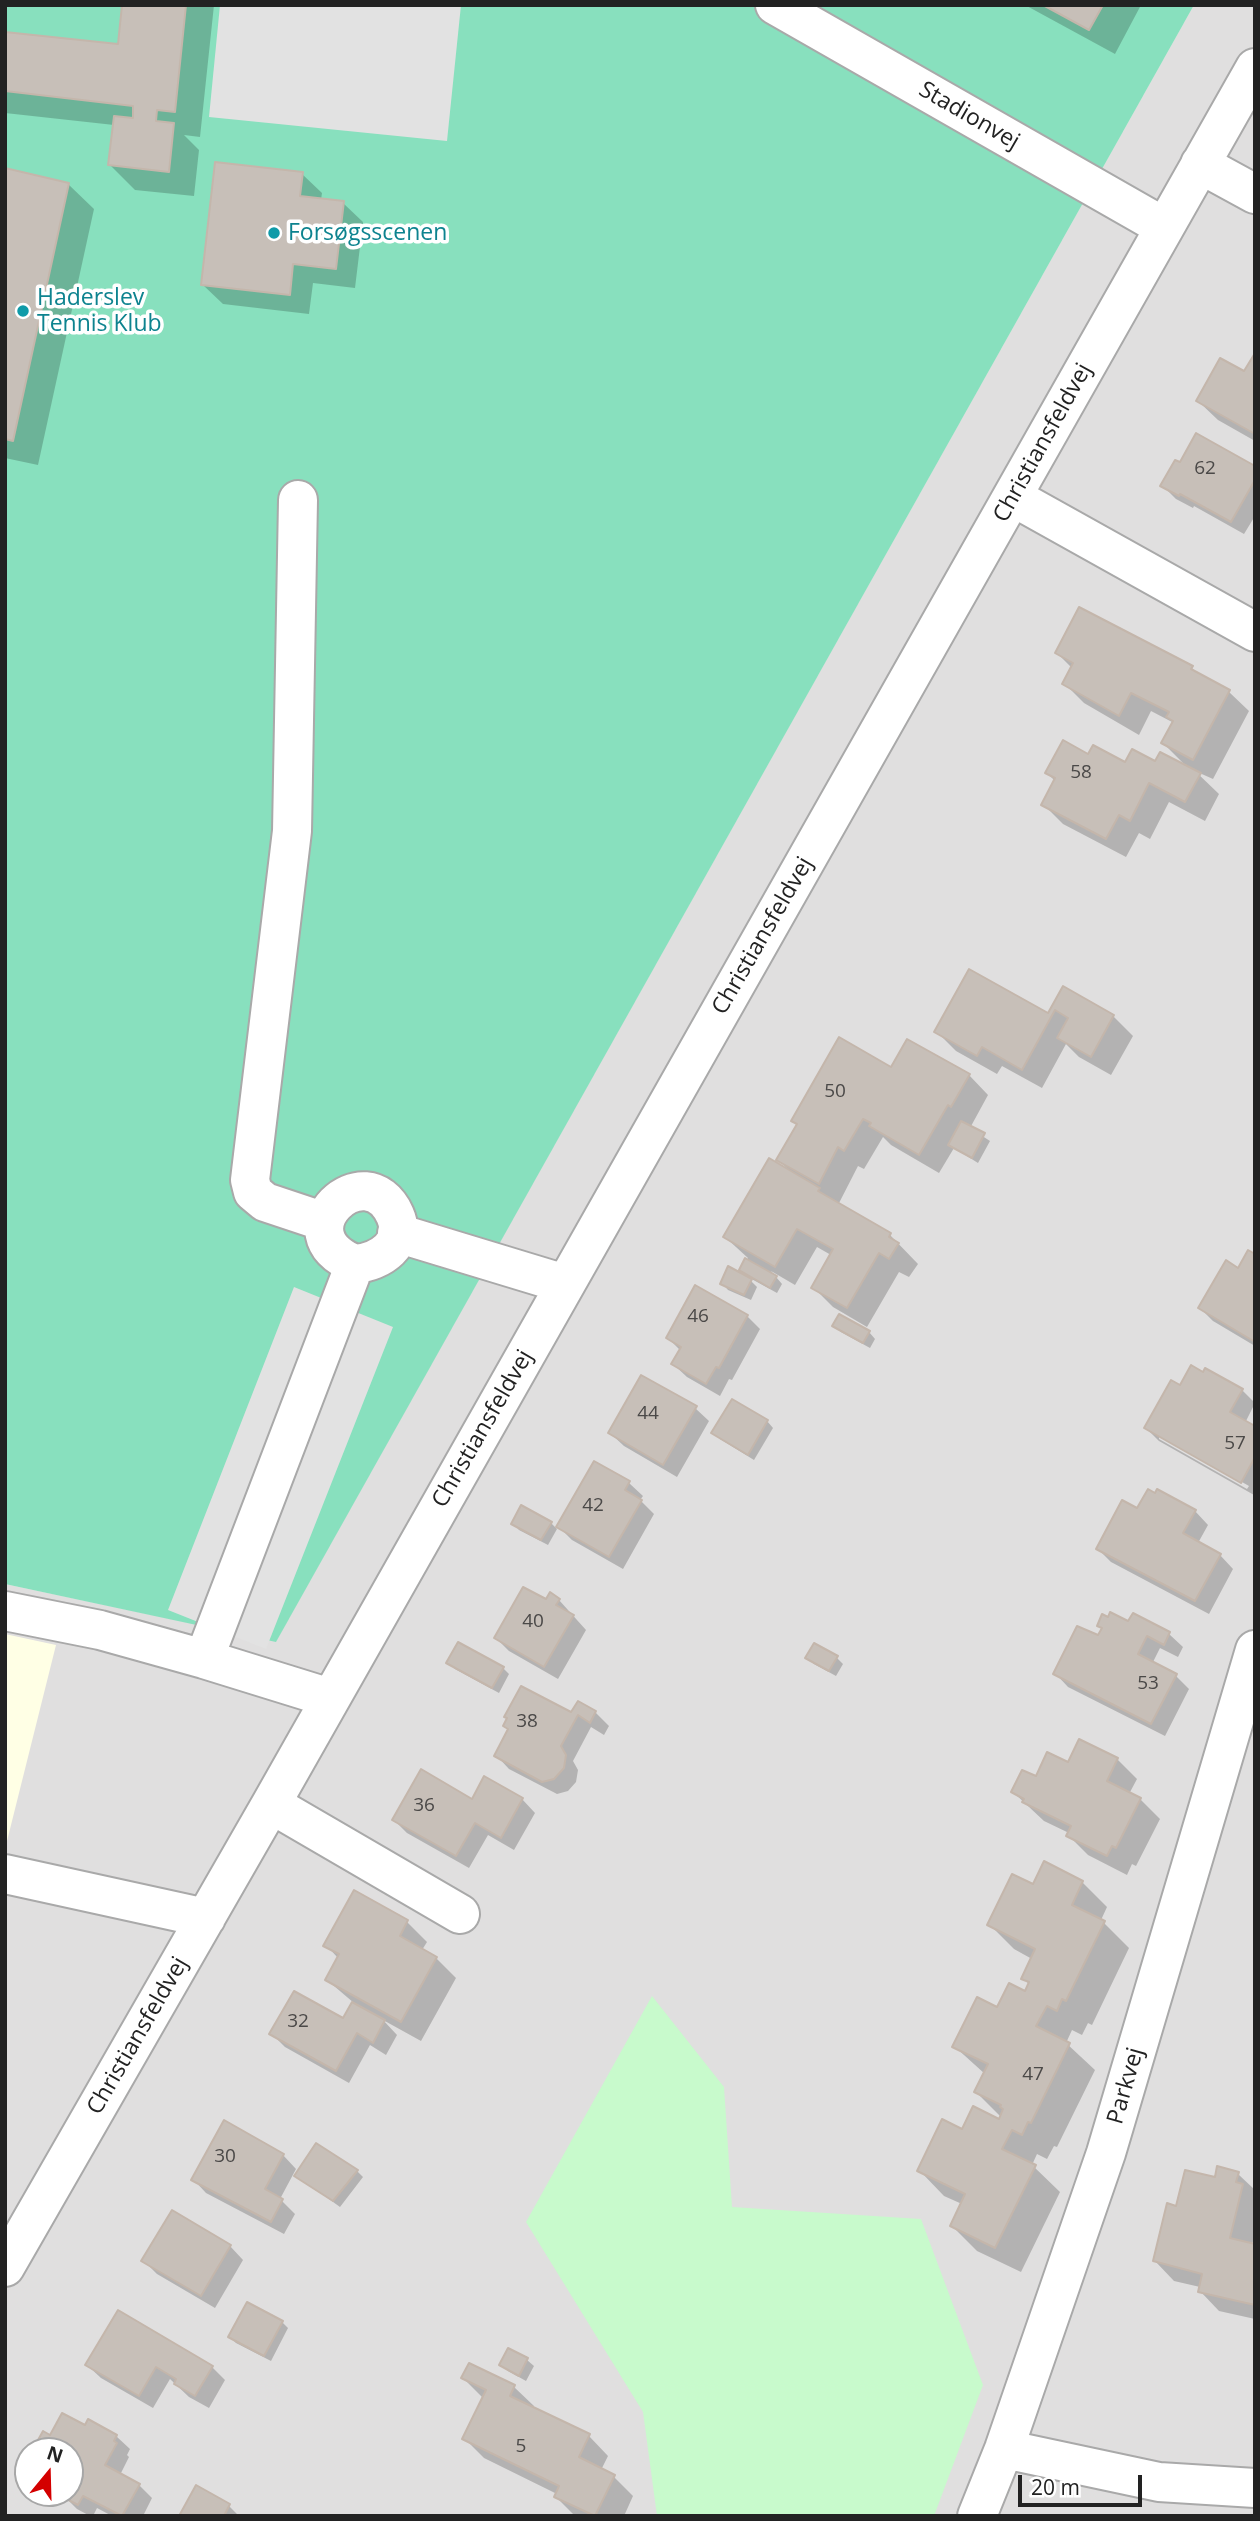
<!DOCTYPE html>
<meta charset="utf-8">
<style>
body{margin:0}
#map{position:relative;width:1260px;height:2521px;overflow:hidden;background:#f2efe9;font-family:"Open Sans",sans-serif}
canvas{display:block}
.frame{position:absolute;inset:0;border:7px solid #222;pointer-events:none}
.north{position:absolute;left:14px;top:2437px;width:70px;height:70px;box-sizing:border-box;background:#fff;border:2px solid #a7a7a7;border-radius:50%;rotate:19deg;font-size:19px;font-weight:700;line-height:28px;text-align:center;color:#222}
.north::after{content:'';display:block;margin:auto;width:24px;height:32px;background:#d40000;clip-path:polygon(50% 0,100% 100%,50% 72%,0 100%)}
.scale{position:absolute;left:1018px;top:2475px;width:124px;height:32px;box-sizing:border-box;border:4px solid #222;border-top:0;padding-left:9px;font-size:21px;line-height:24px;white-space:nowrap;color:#222;-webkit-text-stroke:5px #fff;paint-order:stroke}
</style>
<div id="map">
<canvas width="1260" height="2521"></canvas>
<div class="frame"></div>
<div class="north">N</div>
<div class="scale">20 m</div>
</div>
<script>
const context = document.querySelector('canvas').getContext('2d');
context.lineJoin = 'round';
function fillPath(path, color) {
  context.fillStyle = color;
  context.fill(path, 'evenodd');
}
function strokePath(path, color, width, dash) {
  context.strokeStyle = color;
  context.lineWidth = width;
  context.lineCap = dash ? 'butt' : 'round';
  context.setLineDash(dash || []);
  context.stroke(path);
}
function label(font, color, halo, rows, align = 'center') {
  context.font = font + ' "Open Sans",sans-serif';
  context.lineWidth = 7;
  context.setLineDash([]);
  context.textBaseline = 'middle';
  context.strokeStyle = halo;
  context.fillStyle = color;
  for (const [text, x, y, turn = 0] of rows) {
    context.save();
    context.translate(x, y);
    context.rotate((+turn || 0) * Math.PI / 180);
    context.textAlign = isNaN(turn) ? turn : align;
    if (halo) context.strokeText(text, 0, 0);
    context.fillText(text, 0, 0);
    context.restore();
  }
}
fillPath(new Path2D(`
 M1194 5H1255V2516H5V1584L276 1641ZM28 2451H70V2493H28Z`), '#e0dfdf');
fillPath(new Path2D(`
 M5 1634 56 1645 5 1849Z`), '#ffffe5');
fillPath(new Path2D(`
 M652 1996 724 2087 732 2207 921 2219 983 2385 934 2516H657L643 2412 526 2222Z`), '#c8facc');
fillPath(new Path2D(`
 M5 5H1194L276 1642 5 1584Z`), '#88e0be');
fillPath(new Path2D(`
 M220 5H461L447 141 209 117Z
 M294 1287 393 1327 266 1649 168 1610Z`), '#e2e2e2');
fillPath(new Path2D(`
 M124 5H214L200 137 184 135 199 150 194 196 135 190 110 165 114 125 5 113V33L120 46Z
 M1025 5H1141L1115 54Z
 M5 170 68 184 94 209 38 465 5 458Z
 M302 174 322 193 321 200 343 203 363 222 355 288 313 283 309 314 223 304 203 285Z
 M1255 356V441L1218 420 1198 401 1245 374Z
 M1255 468V516L1244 534 1194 506 1193 508 1176 499 1162 485Z
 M1057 653 1192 668 1200 676 1229 692 1249 711 1213 779 1195 771 1219 794 1205 821 1169 802 1150 839 1139 833 1126 857 1063 824 1043 804 1055 781 1047 773 1125 764H1156L1187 767 1163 743 1174 723 1151 711 1139 735 1084 703 1064 683 1072 668Z
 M1064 988 1113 1016 1133 1036 1111 1075 1079 1057 1066 1044 1042 1088 1002 1066 997 1074 956 1051 936 1031 1048 1016Z
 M892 1069 969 1075 988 1095 970 1128 990 1141 978 1163 954 1148 939 1173 891 1145 883 1137 864 1169 858 1166 838 1205 890 1235 918 1264 909 1277 899 1272 867 1327 833 1307 813 1287 831 1255 817 1247 795 1285 771 1271 782 1284 777 1293 748 1277 741 1270 748 1258 725 1237 790 1171 778 1160 798 1126 793 1121Z
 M1255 1256V1346L1213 1321 1200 1308Z
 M749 1279 757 1287 751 1300 728 1290 722 1283Z
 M747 1316 760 1329 732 1380 729 1379 720 1396 687 1377 673 1364 681 1351 668 1338Z
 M834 1326 869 1332 875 1339 870 1348 841 1332Z
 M1180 1387 1242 1390 1255 1403 1245 1423 1255 1428 1254 1495 1159 1441 1146 1428ZM1159 1435 1249 1486 1247 1489 1159 1439Z
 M695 1408 709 1421 677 1477 624 1446 610 1433Z
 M767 1421 773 1428 754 1460 720 1439 714 1433Z
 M595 1463 629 1483 643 1496 640 1500 654 1514 623 1569 572 1540 559 1527Z
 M1138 1510 1195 1511 1208 1525 1198 1543 1220 1555 1233 1569 1209 1614 1111 1562 1098 1549Z
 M513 1523H551L557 1529 548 1545 519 1530Z
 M559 1600 586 1630 558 1679 509 1651 496 1638 546 1602Z
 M1133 1615 1169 1634 1183 1647 1178 1657 1160 1648 1152 1664 1176 1676 1189 1689 1165 1736 1068 1687 1055 1673 1099 1638 1103 1630 1099 1625 1129 1623Z
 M807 1658H837L843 1664 836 1676 814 1664Z
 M449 1663 503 1668 509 1674 499 1693 455 1669Z
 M595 1712 609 1726 604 1735 591 1727 573 1761 578 1770 576 1782 568 1791 557 1794 509 1769 496 1755 572 1715Z
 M1117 1759 1137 1779 1129 1794 1140 1799 1160 1819 1136 1866 1132 1864 1127 1875 1088 1855 1068 1835 1069 1833 1044 1821 1013 1792 1069 1764Z
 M522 1799 535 1813 514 1850 488 1835 469 1868 407 1833 394 1820 472 1801Z
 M1082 1882 1107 1907 1101 1920 1129 1948 1092 2025 1088 2023 1082 2035 1072 2030 1066 2043 1095 2070 1057 2147 1054 2146 1047 2159 1037 2154 1032 2165 1060 2192 1021 2272 977 2251 952 2226 962 2204 944 2196 919 2170 963 2131 999 2121 1001 2117 976 2092 985 2074 954 2046 998 2009 1026 1994 1030 1985 1023 1978 1032 1959 1014 1949 989 1924 1033 1886Z
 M407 1922 427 1942 422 1950 436 1958 456 1978 421 2041 383 2020 397 2035 386 2055 370 2045 349 2083 285 2047 272 2034 343 2021 354 2003 327 1980 338 1958 326 1945Z
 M283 2155 296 2169 280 2199 295 2214 284 2234 206 2193 193 2179Z
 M357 2171 363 2177 340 2207 297 2176Z
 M1238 2174 1255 2190V2234L1252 2245 1255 2246V2319L1219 2311 1200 2291V2287L1174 2281 1155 2261 1177 2208 1216 2179Z
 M230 2246 243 2260 215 2308 157 2274 144 2261Z
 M282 2322 288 2328 271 2361 236 2343 230 2337Z
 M509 2350 527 2360 534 2366 526 2381 508 2371 501 2365Z
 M87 2365 212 2367 225 2380 209 2408 189 2397 170 2379 153 2408 101 2378Z
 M463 2378 514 2387 534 2406 532 2409 589 2436 608 2456 601 2470 613 2476 633 2496 624 2516H575L556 2497 557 2494 484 2458 465 2439 484 2399Z
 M86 2427 116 2436 130 2449 127 2455 129 2457 120 2475 139 2485 152 2498 143 2516H112L97 2508 93 2516H90L77 2509 64 2496 65 2493H70V2451H34L51 2437Z
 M197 2488 229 2506 239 2516H181Z`), '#0003');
const building = new Path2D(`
 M122 5H186L175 112 157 110 156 121 174 123 169 172 108 165 114 116 133 118V106L5 91V32L118 44Z
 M1043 5H1103L1089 30Z
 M215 162 303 172 300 196 344 201 336 269 293 264 290 295 201 285Z
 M5 168 69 183 13 441 5 439Z
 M1255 353V434L1196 401 1220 358 1244 371Z
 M1196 433 1255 466V480L1231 522 1180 494 1179 496 1160 486 1175 460 1180 462Z
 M1079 607 1193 666 1191 669 1230 690 1193 760 1161 743 1173 721 1166 717 1169 712 1131 693 1119 716 1062 684 1073 663 1055 653Z
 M1063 740 1088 754 1093 745 1125 762 1132 749 1155 761 1160 752 1201 773 1185 802 1149 783 1130 821 1119 815 1106 839 1041 805 1055 778 1045 773Z
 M969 969 1048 1013 1063 986 1114 1015 1091 1057 1057 1038 1068 1018 1055 1010 1022 1070 982 1047 977 1056 934 1032Z
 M839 1037 891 1067 907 1039 970 1074 951 1107 948 1105 919 1155 869 1126 871 1123 863 1119 844 1151 838 1147 819 1184 776 1160 797 1124 791 1121Z
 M961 1121 985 1133 972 1158 948 1145Z
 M769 1158 820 1188 818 1191 891 1233 889 1237 899 1243 889 1259 879 1253 847 1308 811 1288 833 1249 797 1229 775 1267 723 1237Z
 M1248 1250 1255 1254V1342L1198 1308 1226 1260 1238 1268Z
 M745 1258 777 1276 770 1288 739 1270Z
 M728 1266 752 1279 744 1295 720 1284Z
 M695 1285 748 1315 719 1368 716 1367 706 1384 671 1364 681 1347 666 1338Z
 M839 1314 870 1331 863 1343 832 1326Z
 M1191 1365 1203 1372 1205 1368 1243 1389 1230 1412 1255 1426V1457L1241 1483 1144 1428 1171 1380 1180 1385Z
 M641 1375 697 1406 663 1465 608 1433Z
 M732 1399 768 1420 748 1455 711 1433Z
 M594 1461 630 1481 625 1490 642 1500 609 1557 556 1527Z
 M1148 1489 1155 1493 1157 1489 1196 1510 1183 1533 1221 1554 1195 1601 1096 1549 1122 1500 1137 1508Z
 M521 1505 552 1522 541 1540 511 1524Z
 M523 1587 546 1599 550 1592 560 1599 556 1605 574 1615 544 1667 494 1638Z
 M1110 1612 1128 1621 1133 1613 1170 1632 1164 1645 1147 1636 1138 1654 1177 1674 1151 1724 1053 1674 1077 1626 1098 1635 1102 1628 1097 1626 1102 1614 1108 1617Z
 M458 1642 504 1667 492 1688 446 1663Z
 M814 1643 838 1656 829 1671 805 1658Z
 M521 1686 571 1712 578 1701 596 1711 590 1723 578 1715 561 1746 566 1755 564 1768 554 1779 542 1782 494 1756 508 1729 503 1726 507 1718 504 1717Z
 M1079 1739 1118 1758 1107 1781 1141 1798 1116 1848 1112 1846 1107 1856 1066 1836 1071 1826 1022 1802 1024 1799 1011 1792 1022 1770 1036 1776 1047 1752 1068 1762Z
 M421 1769 472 1799 484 1776 523 1798 501 1838 475 1823 456 1856 392 1820Z
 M1044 1861 1083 1881 1072 1905 1105 1921 1066 2001 1062 1999 1057 2011 1047 2006 1036 2026 1070 2043 1031 2123 1028 2122 1022 2135 1012 2130 1002 2149 1036 2165 995 2248 950 2226 965 2194 917 2171 942 2119 962 2129 973 2106 999 2119 1003 2109 1000 2107 1001 2105 974 2092 988 2064 952 2047 977 1997 997 2007 1009 1983 1025 1991 1029 1982 1021 1979 1035 1949 987 1925 1012 1874 1033 1884Z
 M354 1890 408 1920 400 1936 437 1957 401 2022 325 1980 339 1954 323 1946Z
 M294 1991 343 2018 352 2002 385 2020 373 2043 357 2033 336 2071 269 2034Z
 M224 2120 284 2154 265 2189 283 2199 271 2222 191 2180Z
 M316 2143 358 2170 333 2201 294 2176Z
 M1217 2166 1239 2172 1236 2182 1243 2184 1230 2238 1255 2244V2305L1198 2292 1202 2274 1153 2261 1167 2203 1176 2206 1185 2170 1215 2177Z
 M172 2210 231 2245 201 2296 141 2261Z
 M247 2302 283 2321 264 2356 228 2337Z
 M118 2310 213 2366 195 2396 174 2384 176 2379 156 2367 139 2396 85 2365Z
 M508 2348 528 2358 519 2376 499 2365Z
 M469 2363 515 2385 510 2396 590 2434 579 2457 615 2475 595 2516 554 2497 559 2486 462 2439 486 2390 461 2378Z
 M62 2413 85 2425 88 2419 117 2435 114 2441 117 2443 105 2465 140 2484 122 2516 83 2496 78 2505 61 2496 63 2493H70V2451H32L43 2431 50 2435Z
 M196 2485 230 2504 224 2516H179Z`);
fillPath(building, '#c7bfb8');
strokePath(building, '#c4b6ab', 2);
const minor = new Path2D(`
 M775 5 1164 227
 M1200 164 1255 194
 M1013 497 1255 632
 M298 500 292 831 250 1180 253 1192 265 1202 325 1222
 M397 1233 565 1284
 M5 1611 100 1630 204 1659 330 1698
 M204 1659 355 1264C278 1233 366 1151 395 1215 408 1244 380 1262 355 1264
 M271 1804 460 1914
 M5 1874 206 1918
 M5 2267 271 1804 1255 68
 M1004 2449 1159 2482 1255 2488
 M977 2516 1004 2449 1106 2153 1255 1650`);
strokePath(minor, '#a9a9a9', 42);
strokePath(minor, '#fff', 38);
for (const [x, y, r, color] of [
 [274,233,7,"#0f9aa8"],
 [23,311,7,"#0f9aa8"]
]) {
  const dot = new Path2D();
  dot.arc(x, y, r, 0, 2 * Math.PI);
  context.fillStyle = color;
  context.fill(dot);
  strokePath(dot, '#fff', 2.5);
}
label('19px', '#4b4948', null, [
 ["62",1205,469],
 ["58",1081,773],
 ["50",835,1092],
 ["46",698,1317],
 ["44",648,1414],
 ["57",1235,1444],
 ["42",593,1506],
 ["40",533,1622],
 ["53",1148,1684],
 ["38",527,1722],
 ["36",424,1806],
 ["32",298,2022],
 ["47",1033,2075],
 ["30",225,2157],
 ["5",521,2447]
]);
label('23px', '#222', '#fff', [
 ["Stadionvej",969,116,30],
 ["Christiansfeldvej",1043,443,-61],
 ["Christiansfeldvej",763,936,-60],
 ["Christiansfeldvej",483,1429,-60],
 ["Christiansfeldvej",138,2036,-60],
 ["Parkvej",1126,2086,-74]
]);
label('23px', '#0d838f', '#fff', [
 ["Forsøgsscenen",288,233],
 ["Haderslev",37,298],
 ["Tennis Klub",37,324]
], 'left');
</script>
